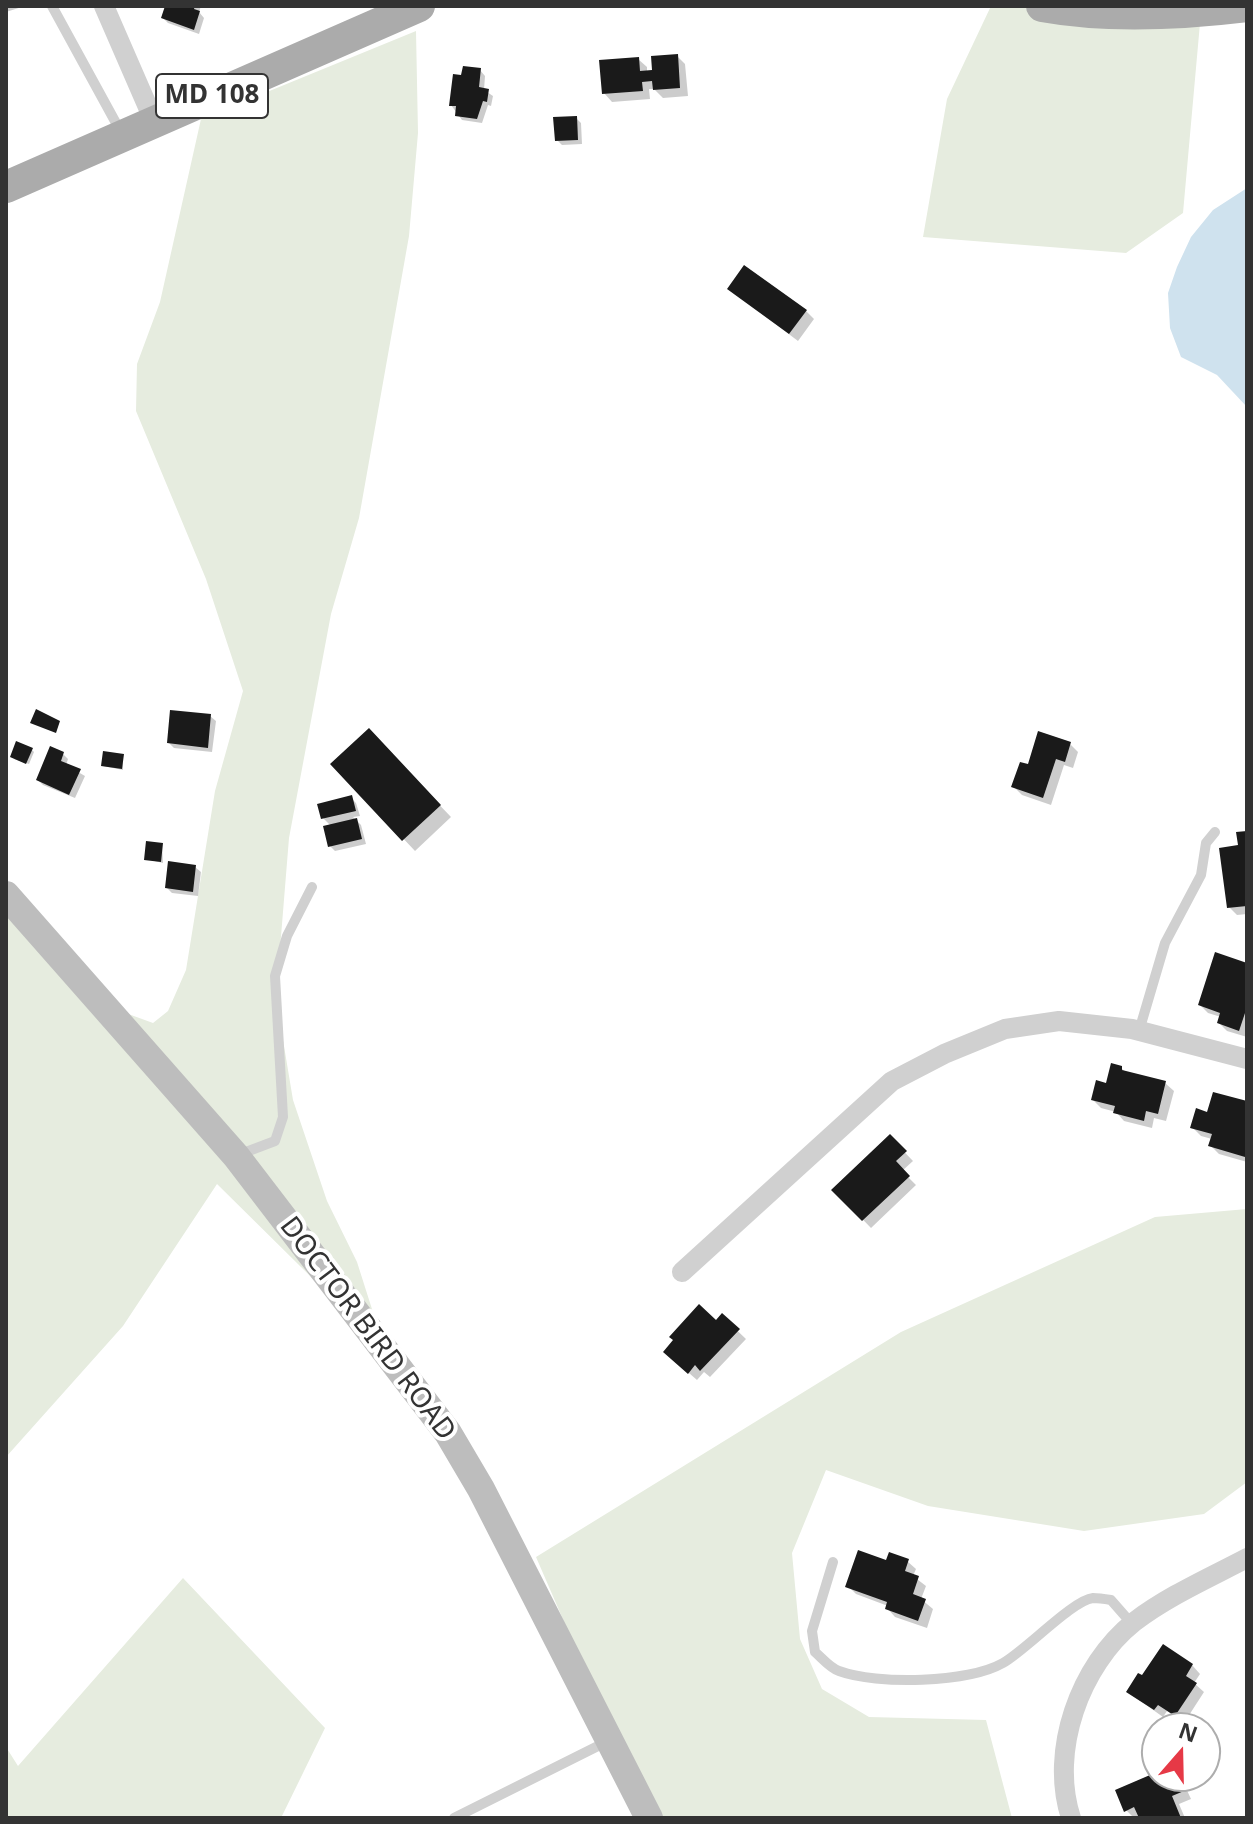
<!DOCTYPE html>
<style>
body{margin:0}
#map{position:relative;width:1253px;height:1824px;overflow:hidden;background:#fff;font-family:"Noto Sans",sans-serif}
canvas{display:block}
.frame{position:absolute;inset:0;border:8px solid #333;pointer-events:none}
.north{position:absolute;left:1141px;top:1712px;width:80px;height:80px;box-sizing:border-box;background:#fff;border:2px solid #adadad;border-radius:50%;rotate:20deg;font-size:22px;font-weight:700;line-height:32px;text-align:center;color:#333}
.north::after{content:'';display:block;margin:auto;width:28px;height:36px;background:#e63946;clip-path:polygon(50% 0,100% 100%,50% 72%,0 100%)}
</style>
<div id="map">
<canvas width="1253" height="1824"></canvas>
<div class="frame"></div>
<div class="north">N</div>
</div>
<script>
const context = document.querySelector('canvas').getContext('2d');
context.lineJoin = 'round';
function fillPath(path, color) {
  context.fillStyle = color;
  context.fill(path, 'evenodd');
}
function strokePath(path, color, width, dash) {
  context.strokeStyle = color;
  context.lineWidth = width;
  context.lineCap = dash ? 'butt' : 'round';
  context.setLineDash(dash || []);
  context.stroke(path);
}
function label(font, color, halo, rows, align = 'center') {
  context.font = font + ' "Noto Sans",sans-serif';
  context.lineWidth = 8;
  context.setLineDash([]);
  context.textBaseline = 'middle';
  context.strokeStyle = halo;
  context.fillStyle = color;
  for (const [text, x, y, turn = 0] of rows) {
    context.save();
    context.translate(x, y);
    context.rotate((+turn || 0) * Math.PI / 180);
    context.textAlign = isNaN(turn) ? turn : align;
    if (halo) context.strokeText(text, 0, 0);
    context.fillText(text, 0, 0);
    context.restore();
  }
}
fillPath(new Path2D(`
 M991 6 1201 12 1183 213 1126 253 923 237 947 99Z
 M416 31 418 133 409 236 359 518 331 614 289 838 276 998 293 1100 327 1201 357 1262 385 1350 217 1184 123 1326 6 1457V901L101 1004 153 1023 168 1011 186 970 215 791 243 691 206 579 136 411 137 364 160 302 201 119Z
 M1247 1209V1482L1204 1514 1084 1531 928 1506 826 1470 792 1553 800 1639 822 1689 869 1717 986 1720 1012 1818H649L536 1557 901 1332 1155 1217Z
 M183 1578 325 1728 281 1818H6V1747L18 1766Z`), '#e6ecdf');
fillPath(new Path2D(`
 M1247 188V407L1217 375 1181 357 1170 328 1168 293 1177 267 1191 237 1213 210Z`), '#cfe2ee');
fillPath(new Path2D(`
 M6 6H25L6 12Z
 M167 6H201L199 12 204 18 199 34 168 23 163 18Z
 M677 56 685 64 688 96 663 98 654 89H649L650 99 612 102 604 93 638 59 647 67V72L654 71Z
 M480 70 485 76 484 90 493 96 491 106 488 105 482 123 462 120 451 105 463 77Z
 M576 118 581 123 582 144 562 145 557 140Z
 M729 289 806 311 814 319 798 341Z
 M210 716 216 721 212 752 174 748 169 743Z
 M368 730 451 817 415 851 333 764Z
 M1070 744 1078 752 1073 768 1064 765 1051 805 1022 795 1014 787 1029 766Z
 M32 750 34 752 29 764 14 759Z
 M63 754 68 759 66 765 85 776 75 798 43 785 38 780Z
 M123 755V770L103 766Z
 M351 798 356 803 360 816 353 817 361 825 366 844 335 851 330 846 331 826 323 818Z
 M1247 833V914L1237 915 1229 907 1240 847Z
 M162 844 163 863 146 859Z
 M195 867 201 872 198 896 172 893 167 888Z
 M1247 965V1037L1227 1031 1219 1023 1221 1017 1208 1013 1200 1005Z
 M1121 1068 1127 1073 1165 1083 1174 1091 1166 1121 1154 1118 1152 1128 1124 1121 1116 1112 1101 1108 1093 1100Z
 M1215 1094 1247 1103V1162L1219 1154 1210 1145 1212 1139 1201 1136 1193 1128 1209 1114Z
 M890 1137 913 1161 902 1171 916 1185 871 1228 834 1190Z
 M722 1316 746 1339 710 1377 704 1372 697 1380 674 1360Z
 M907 1561 916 1569 913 1576 926 1586 921 1599 933 1609 927 1628 895 1617 887 1608 888 1606 856 1594 848 1586 888 1563Z
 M1192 1665 1200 1674 1194 1683 1204 1692 1184 1723 1167 1711 1163 1717 1128 1692 1143 1678Z
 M1157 1774 1168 1781 1177 1777 1185 1786 1191 1799 1179 1804 1185 1818H1141L1140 1816 1134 1818 1126 1810Z`), '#0003');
fillPath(new Path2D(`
 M165 6H195L194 9 200 11 194 30 161 18Z
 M678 54 680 88 653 90 652 81 642 82 643 91 602 94 599 60 639 57 640 71 652 70 651 56Z
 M463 66 481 68 479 87 489 89 487 102 483 101 477 119 455 116 456 106H449L453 74 461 75Z
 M577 116 578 140 555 141 553 117Z
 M744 265 807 310 789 334 727 289Z
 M36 709 60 721 56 733 30 723Z
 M170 710 211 714 208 748 167 743Z
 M369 728 441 805 402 841 330 764Z
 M1038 731 1071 742 1065 762 1056 759 1043 798 1011 787 1020 762 1028 764Z
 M16 741 33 748 26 764 10 757Z
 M50 746 64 752 61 761 81 769 69 795 36 780Z
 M103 751 124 754 122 769 101 766Z
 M352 795 356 811 321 819 317 804Z
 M357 818 362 839 328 847 323 826Z
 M1247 831V906L1227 908 1219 848 1238 845 1236 832Z
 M146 841 163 843 161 862 144 860Z
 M168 861 196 865 193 892 165 888Z
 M1215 952 1247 963V1007L1239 1031 1217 1023 1220 1013 1198 1005Z
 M1111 1063 1122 1066V1070L1166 1081 1158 1114 1146 1111 1144 1121 1113 1113 1115 1106 1091 1100 1096 1080 1106 1083Z
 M1213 1092 1247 1101 1245 1157 1208 1146 1212 1134 1190 1128 1196 1108 1207 1112Z
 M890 1134 907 1151 896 1161 910 1176 862 1221 831 1190Z
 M699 1304 716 1320 722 1313 740 1329 700 1371 695 1365 688 1374 663 1352 673 1340 669 1337Z
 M858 1550 886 1560 889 1552 909 1559 905 1571 919 1576 913 1594 926 1599 918 1621 885 1609 887 1602 845 1587Z
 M1163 1644 1193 1664 1186 1676 1197 1683 1175 1716 1158 1705 1154 1710 1126 1692 1138 1673 1142 1675Z
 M1157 1772V1776H1163L1165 1781 1178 1776 1184 1791 1172 1796 1181 1818H1139L1134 1807 1124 1812 1115 1790Z`), '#1a1a1a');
strokePath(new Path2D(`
 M52 6 122 134
 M1139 1031 1165 943 1201 875 1206 843 1215 832
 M238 1155 275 1141 283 1117 275 976 287 936 312 887
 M833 1562 812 1631 815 1652C822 1658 830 1668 839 1671 877 1685 968 1683 1003 1663 1026 1650 1073 1600 1093 1598 1098 1598 1105 1599 1111 1600L1132 1624
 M454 1818 606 1742`), '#d0d0d0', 10);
strokePath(new Path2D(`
 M104 6 154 121
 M682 1272 892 1081 944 1054 1005 1029 1059 1021 1132 1029 1247 1059
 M1071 1818C1049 1751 1080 1665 1134 1622 1168 1596 1209 1578 1247 1558`), '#d0d0d0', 20);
strokePath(new Path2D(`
 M6 895 236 1156 448 1433 481 1489 649 1818`), '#bdbdbd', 28);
strokePath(new Path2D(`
 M1042 6C1108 18 1181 14 1247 6
 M6 187 419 6`), '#ababab', 32);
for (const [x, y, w] of [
 [212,96,112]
]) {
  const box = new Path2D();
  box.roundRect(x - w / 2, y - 22, w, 44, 6);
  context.fillStyle = '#fff';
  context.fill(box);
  strokePath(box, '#333', 2);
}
label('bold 26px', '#333', null, [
 ["MD 108",212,96]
]);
label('28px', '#333', '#fff', [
 ["DOCTOR BIRD ROAD",367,1329,53]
]);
</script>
